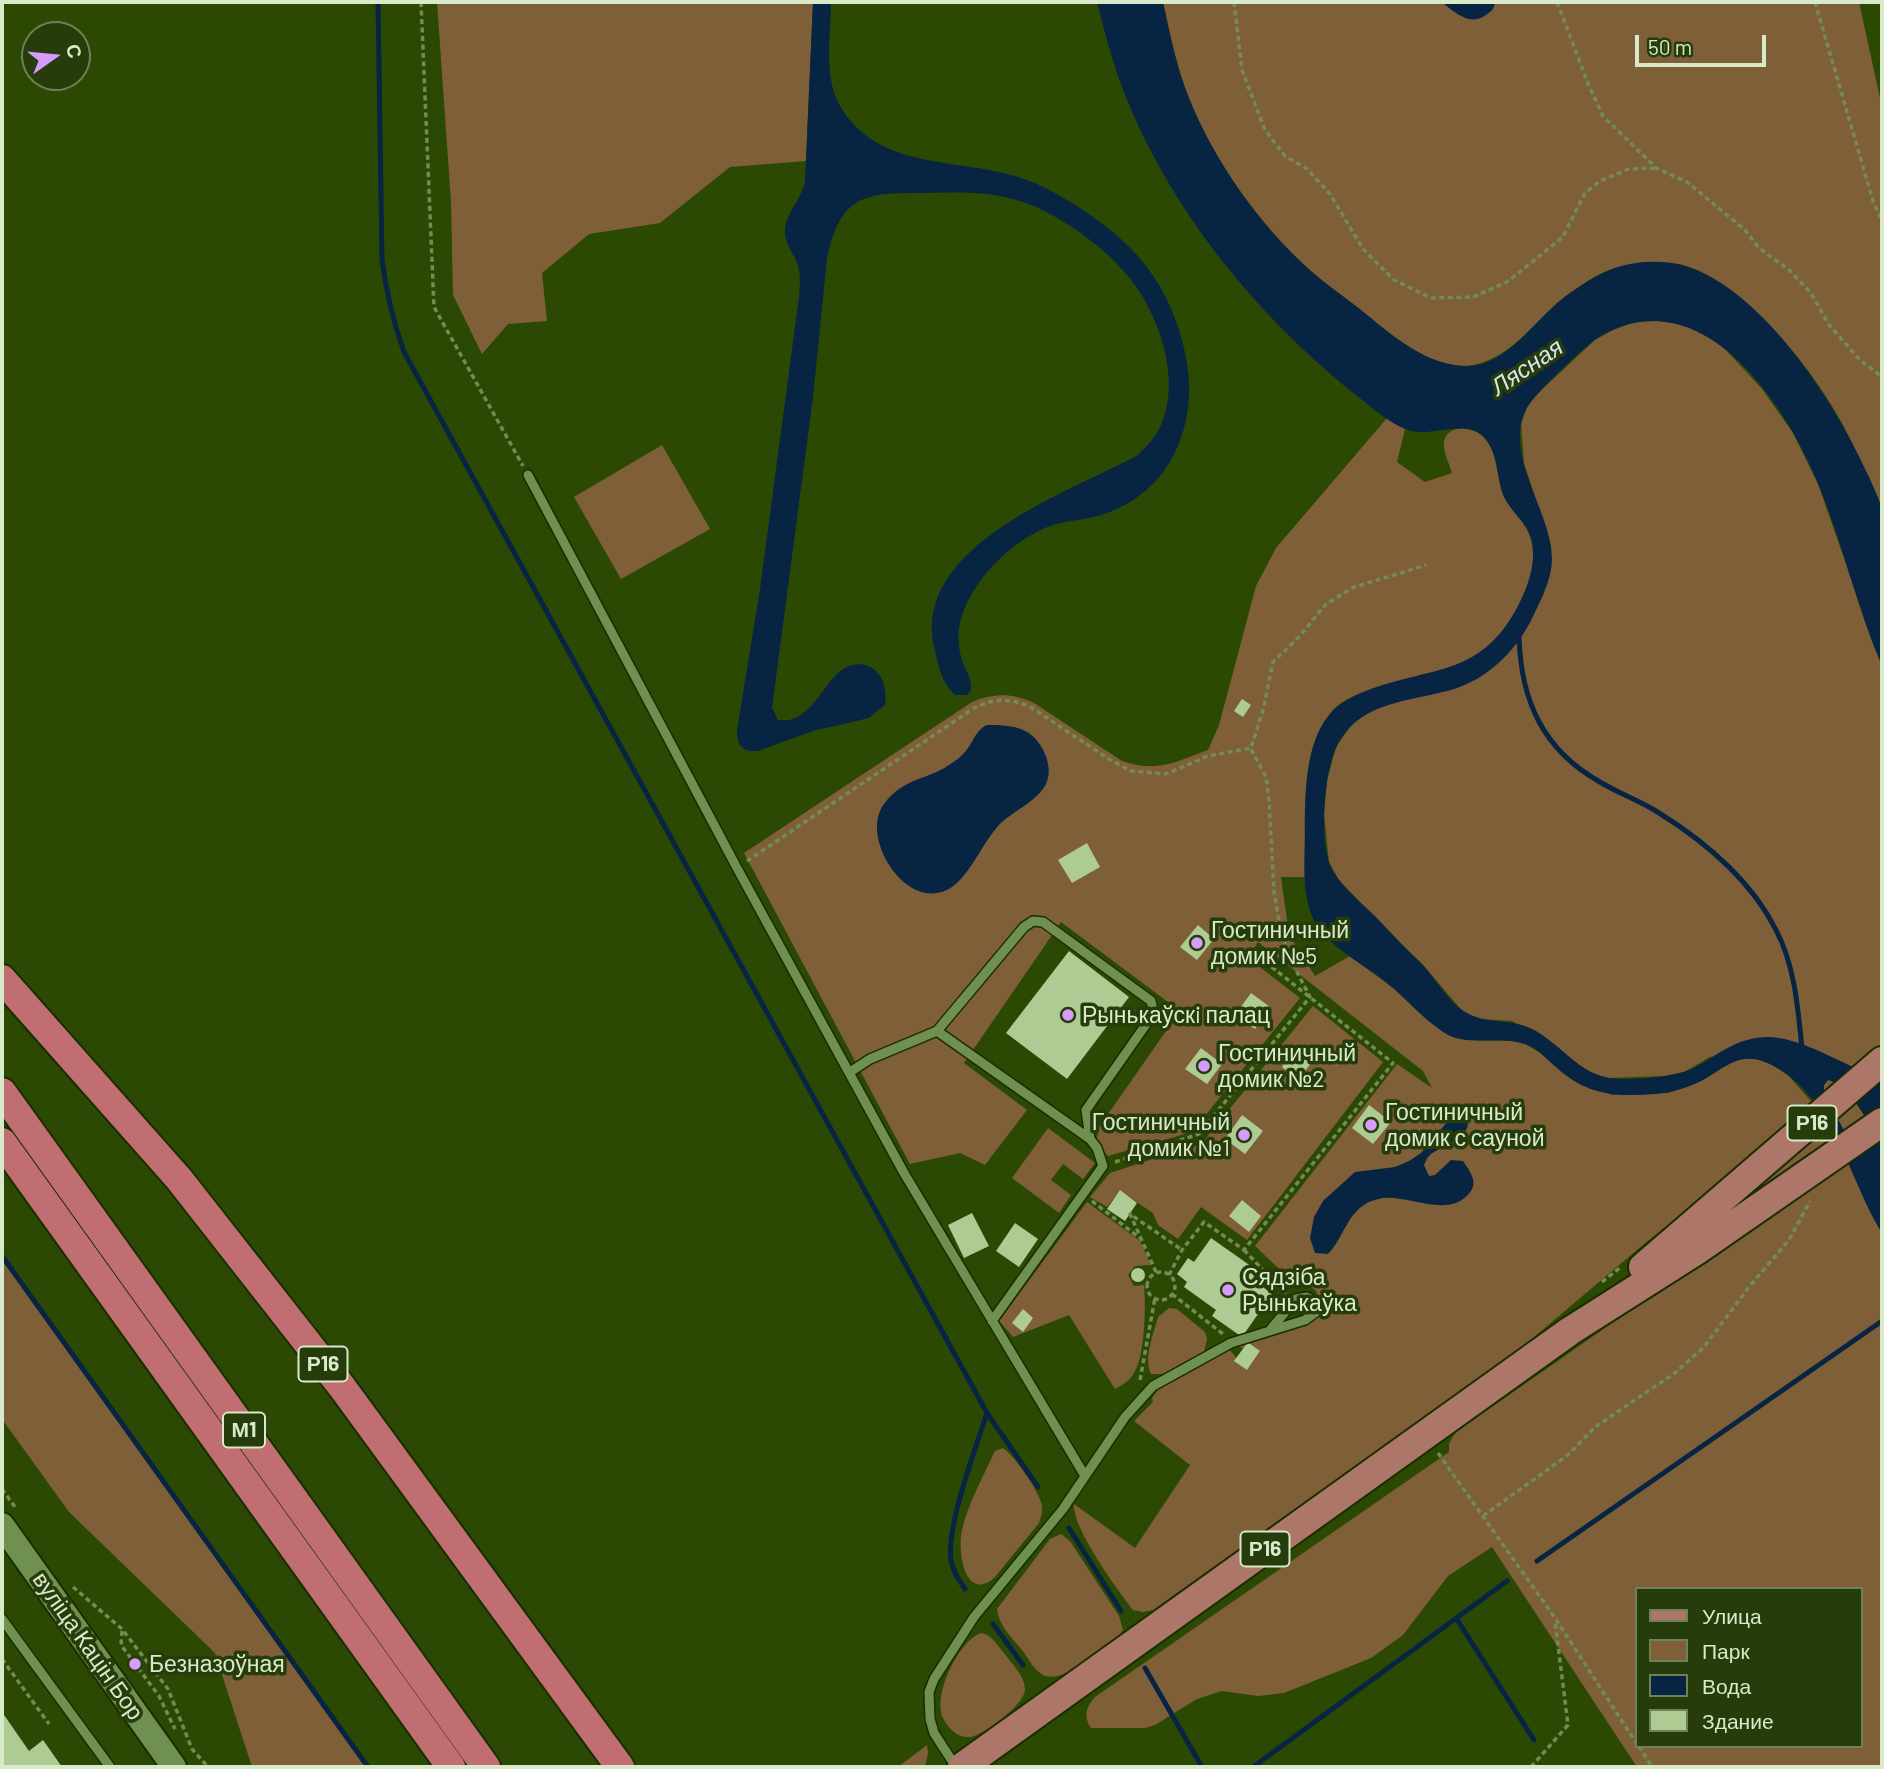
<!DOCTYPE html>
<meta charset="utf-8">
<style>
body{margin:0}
#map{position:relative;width:1884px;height:1769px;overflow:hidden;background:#2c4904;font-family:Barlow,sans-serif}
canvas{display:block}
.frame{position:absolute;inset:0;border:4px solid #d8eac9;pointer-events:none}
.legend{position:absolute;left:1635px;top:1587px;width:228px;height:161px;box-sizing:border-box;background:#263c0b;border:2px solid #6d8257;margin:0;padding:9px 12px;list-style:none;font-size:21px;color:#d8eac9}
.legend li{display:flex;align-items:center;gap:14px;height:35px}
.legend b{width:35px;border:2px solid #6d8257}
.north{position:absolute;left:21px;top:21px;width:70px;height:70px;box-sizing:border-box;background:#263c0b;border:2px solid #6d8257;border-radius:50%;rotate:75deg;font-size:19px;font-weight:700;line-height:28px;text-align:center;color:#d8eac9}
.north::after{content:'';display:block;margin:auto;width:24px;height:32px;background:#d59cfb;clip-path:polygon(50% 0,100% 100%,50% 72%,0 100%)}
.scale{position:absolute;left:1635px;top:35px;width:131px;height:32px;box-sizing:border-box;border:4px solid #d8eac9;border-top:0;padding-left:9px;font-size:21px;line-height:24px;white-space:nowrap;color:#d8eac9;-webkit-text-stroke:5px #263c0b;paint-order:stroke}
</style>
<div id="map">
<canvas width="1884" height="1769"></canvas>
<div class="frame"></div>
<ul class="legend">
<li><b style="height:9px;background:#ac7669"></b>Улица</li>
<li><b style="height:19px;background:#7f5f37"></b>Парк</li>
<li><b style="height:19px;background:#072542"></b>Вода</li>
<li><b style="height:19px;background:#aecb94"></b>Здание</li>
</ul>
<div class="north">С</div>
<div class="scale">50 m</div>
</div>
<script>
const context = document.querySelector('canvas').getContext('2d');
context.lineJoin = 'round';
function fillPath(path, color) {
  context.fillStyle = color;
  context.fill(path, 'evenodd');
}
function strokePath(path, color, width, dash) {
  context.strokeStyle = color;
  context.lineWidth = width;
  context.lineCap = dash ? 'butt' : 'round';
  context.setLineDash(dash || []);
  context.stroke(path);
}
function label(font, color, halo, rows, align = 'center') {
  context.font = font + ' Barlow,sans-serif';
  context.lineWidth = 7;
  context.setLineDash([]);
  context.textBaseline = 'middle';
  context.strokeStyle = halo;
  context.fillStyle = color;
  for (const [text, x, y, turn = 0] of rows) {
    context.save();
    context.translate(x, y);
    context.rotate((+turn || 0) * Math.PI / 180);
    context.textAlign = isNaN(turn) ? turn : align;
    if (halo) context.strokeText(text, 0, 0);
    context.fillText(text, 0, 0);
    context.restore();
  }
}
fillPath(new Path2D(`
 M437 2H813L806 161 730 167 660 223 589 234 542 273 547 321 508 324 482 354 453 295 451 202Z
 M1163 2H1859L1882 107V508C1869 479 1856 449 1841 421 1811 367 1744 282 1683 265 1673 263 1660 265 1651 265 1626 266 1611 267 1589 280 1579 287 1568 294 1559 302 1533 325 1509 358 1473 365 1437 372 1399 341 1373 320 1349 300 1321 282 1298 259 1250 212 1207 149 1184 85 1175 58 1169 30 1163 2Z
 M1657 321 1680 324 1703 332 1724 348 1762 389 1793 433 1818 484 1882 666V1053L1863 1067H1853L1812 1048 1710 1057 1684 1072 1665 1076 1606 1078 1588 1071 1571 1059 1554 1044 1512 1021 1479 1019 1464 1013 1424 966 1390 934 1339 880 1329 862 1324 814 1327 780 1336 747 1352 724 1372 710 1396 702 1456 688 1477 679 1502 659 1519 641 1544 593 1551 546 1524 463 1521 423 1526 409 1535 396 1595 340 1613 330 1635 322Z
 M1387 418 1405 429 1397 462 1425 482 1452 473C1449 463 1443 452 1444 442 1447 424 1472 426 1483 436 1498 451 1496 476 1504 495 1510 512 1527 522 1531 540 1534 551 1534 565 1530 576 1520 614 1492 653 1455 667 1435 675 1413 678 1393 683 1374 688 1350 694 1335 708 1330 712 1328 721 1325 726 1321 736 1314 746 1312 755 1302 794 1305 837 1306 877H1281L1289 935 1315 976 1350 956 1393 988 1430 1022 1465 1040 1512 1041 1525 1044 1612 1095 1668 1093 1699 1082 1731 1062 1743 1058H1756L1773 1065 1788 1075 1816 1107 1644 1244 1521 1348 1153 1610 1143 1612 1133 1610C1117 1589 1072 1528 1074 1504L1135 1548 1190 1465 1134 1421 1153 1402 1152 1398 1160 1387 1229 1349 1247 1370 1260 1351 1249 1342 1243 1349 1237 1344 1308 1322 1320 1314 1322 1307 1316 1291 1310 1286 1293 1282 1255 1246 1397 1064 1432 1088 1423 1071 1258 942 1248 958 1300 998 1192 1132 1108 1156 1096 1142 1099 1127 1180 1011 1061 922 964 1063 1027 1110 985 1165 960 1153 910 1164 744 853 972 702C994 693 1012 693 1034 703L1122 761C1158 773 1175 762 1208 750L1219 725 1256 586 1276 548Z
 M662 445 710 529 621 579 574 497Z
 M1313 1006 1383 1062 1247 1240 1201 1207 1178 1239 1158 1225 1153 1213 1120 1191 1107 1207 1090 1197 1110 1173 1202 1143Z
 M1828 1080C1846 1085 1857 1104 1866 1118L1844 1131 1824 1092V1085Z
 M1828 1122 1838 1140 1693 1237Z
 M1048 1128 1095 1163 1083 1179 1063 1164 1051 1180 1071 1195 1059 1213 1012 1178Z
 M1847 1159 1870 1212 1882 1233V1767H1637L1492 1547 1448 1576 1403 1635 1371 1658 1284 1693 1258 1696 1222 1691 1197 1699 1155 1725 1145 1728H1091C1083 1716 1086 1707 1095 1697L1449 1452V1443L1456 1432ZM1637 1589H1861V1746H1637Z
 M1087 1202 1140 1241 1151 1265 1135 1266 1128 1275 1134 1286 1144 1285C1146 1305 1145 1354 1135 1371 1130 1381 1124 1384 1115 1389L1069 1315 1013 1337 999 1321Z
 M2 1255 370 1767H252L215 1653 69 1512 2 1419Z
 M1169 1308 1177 1309 1205 1332 1207 1339 1204 1352 1163 1374H1151C1143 1358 1154 1333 1158 1317Z
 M1003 1448C1014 1455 1040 1492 1042 1506 1043 1511 1041 1517 1039 1523L995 1577C965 1604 957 1551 962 1530 968 1504 982 1479 993 1455L995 1451Z
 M1061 1534 1070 1541 1119 1616 1123 1630 1118 1638C1101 1649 1063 1685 1043 1675 1034 1670 1028 1658 1022 1650 1012 1638 999 1626 997 1609L1050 1539Z
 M981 1633C992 1635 997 1645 1004 1653 1012 1664 1025 1676 1025 1690 1025 1704 983 1736 970 1737 958 1738 950 1730 944 1720 931 1698 958 1641 981 1633Z
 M927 1745 928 1753 925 1767H898Z`), '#7f5f37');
fillPath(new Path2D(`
 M813 2H831C831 35 823 76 840 106 878 170 954 158 1015 176 1036 182 1054 192 1072 203 1130 239 1166 277 1183 344 1187 360 1190 379 1189 396 1186 452 1156 498 1101 515 1082 521 1063 520 1045 528 1008 544 972 581 961 619 957 632 958 647 962 660 966 671 972 679 971 690L967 695H955C942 684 938 664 934 647 912 545 1070 492 1138 455 1147 446 1156 437 1161 425 1181 380 1160 317 1131 280 1107 249 1069 222 1034 206 999 191 961 192 924 193 865 193 841 194 827 258L813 397 772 708 778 720C813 726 823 676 849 666 876 657 889 683 885 705L869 718 813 731 758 751C742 752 737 746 737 730L760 589 799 297C800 286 801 274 797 263 793 252 785 245 785 232 785 213 801 201 805 181Z
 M1097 2H1163C1169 30 1175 59 1184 85 1207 149 1250 213 1299 260 1319 280 1344 296 1366 314 1395 338 1428 366 1468 366 1507 365 1534 321 1562 299 1579 286 1600 272 1621 266 1639 261 1663 260 1682 265 1763 288 1836 404 1869 477 1873 487 1878 496 1881 506 1884 518 1882 535 1882 549 1882 588 1882 627 1882 666 1857 608 1843 545 1819 486 1790 413 1714 293 1620 327 1612 330 1603 334 1596 339 1582 349 1532 396 1526 410 1503 456 1552 512 1552 558 1552 577 1544 593 1536 610 1521 645 1492 677 1454 689 1411 702 1360 700 1337 746 1324 772 1320 834 1329 862 1335 882 1361 902 1376 917 1390 932 1404 947 1420 962 1436 978 1448 1004 1469 1014 1488 1024 1511 1019 1530 1028 1558 1041 1575 1070 1605 1077 1624 1082 1677 1077 1694 1068 1719 1054 1738 1037 1768 1037 1798 1038 1826 1055 1853 1067L1863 1066 1882 1053V1233C1849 1179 1835 1102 1777 1068 1736 1043 1723 1075 1687 1087 1669 1094 1648 1095 1629 1095 1600 1095 1578 1087 1557 1068 1547 1060 1538 1048 1525 1044 1503 1036 1478 1044 1456 1038 1451 1037 1444 1033 1439 1029 1420 1016 1405 997 1387 983 1365 965 1334 950 1318 927 1300 901 1305 859 1305 830 1305 794 1305 744 1329 715 1339 702 1356 695 1371 689 1435 666 1482 676 1519 604 1529 584 1537 561 1531 538 1526 521 1511 512 1504 497 1496 478 1499 456 1486 440 1469 417 1435 437 1411 431 1393 426 1376 411 1361 399 1259 319 1169 210 1122 87 1112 60 1104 30 1097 2ZM1828 1080C1846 1085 1857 1104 1866 1118L1844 1131 1824 1092V1085Z
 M1441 2H1495C1494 9 1492 11 1486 15 1469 27 1455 12 1441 2Z
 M987 725C998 725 1012 725 1023 730 1041 737 1055 766 1046 784 1037 802 1012 811 998 826 983 843 974 866 958 882 914 924 857 840 884 804 905 776 928 781 952 763 956 760 961 757 964 753 973 744 975 730 987 725Z
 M1457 1113C1490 1128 1439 1147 1430 1155 1426 1159 1427 1159 1424 1165L1429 1176 1435 1175 1451 1160 1463 1161C1469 1170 1478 1181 1471 1191 1451 1220 1410 1195 1383 1198 1378 1199 1371 1201 1367 1203 1346 1215 1343 1239 1328 1254L1315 1253 1310 1238 1314 1217 1323 1201 1355 1172 1395 1167 1409 1161 1421 1153 1453 1115Z`), '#072542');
strokePath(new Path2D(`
 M378 2 382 259C386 292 393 321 404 352L987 1413 1038 1487
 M1519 637C1521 701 1543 750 1600 782 1618 793 1638 800 1656 811 1703 840 1751 880 1776 930 1795 966 1798 1009 1802 1049
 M2 1256 368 1767
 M1069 1528 1121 1611
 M1537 1561 1882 1321
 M965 1589C959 1580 952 1570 951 1560 946 1526 976 1448 987 1413
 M1456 1618 1534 1740
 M993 1624 1023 1665
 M1145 1668 1202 1767
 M1253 1767 1507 1581`), '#072542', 5);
fillPath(new Path2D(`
 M1242 699 1251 705 1243 717 1234 711Z
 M1087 843 1100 867 1072 883 1058 860Z
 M1198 925 1214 939 1197 960 1180 947Z
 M1069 951 1129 997 1067 1079 1006 1033Z
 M1251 993 1270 1007 1255 1029 1235 1015Z
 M1297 1047 1314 1060 1298 1079 1282 1067Z
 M1201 1048 1222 1064 1207 1084 1185 1069Z
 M1369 1105 1391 1122 1373 1144 1352 1128Z
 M1242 1115 1263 1131 1245 1154 1225 1139Z
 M1120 1190 1137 1203 1125 1221 1107 1209Z
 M1242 1200 1261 1216 1249 1232 1229 1216Z
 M972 1213 989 1246 964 1258 948 1225Z
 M1015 1223 1038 1239 1019 1267 996 1251Z
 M1211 1238 1265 1276 1259 1284 1272 1294 1242 1337 1212 1316 1216 1310 1184 1287 1187 1282 1177 1274 1188 1258 1194 1262Z
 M1131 1275a7 7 0 1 1 14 0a7 7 0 1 1-14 0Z
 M1023 1309 1033 1318 1023 1332 1012 1323Z
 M1248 1342 1260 1351 1247 1370 1234 1361Z
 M2 1712 29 1751 43 1740 62 1767H2Z`), '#aecb94');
const service = new Path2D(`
 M528 475 737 868 904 1173 1085 1476
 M937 1031 1090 1139
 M850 1072 870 1059 937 1031 1024 927 1033 921 1043 922 1151 1001 1154 1013 1086 1110 1090 1139 1097 1148 1103 1166 992 1321
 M2 1619 110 1767
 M956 1767 934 1733 930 1719 929 1692 934 1679 974 1617 1063 1509 1125 1417 1153 1386 1231 1343 1305 1320 1316 1312 1312 1300 1307 1297 1296 1299 1271 1329`);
const secondary = new Path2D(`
 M2 1525 174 1767`);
const primary = new Path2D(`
 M1643 1267 1882 1061
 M962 1767 1570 1331 1696 1251 1882 1122`);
const trunk = new Path2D(`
 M2 979 179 1179 342 1387 620 1767
 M2 1092 486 1767
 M2 1142 451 1767`);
strokePath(service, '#182d00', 12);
strokePath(secondary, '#182d00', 28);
strokePath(primary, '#182d00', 32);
strokePath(trunk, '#182d00', 32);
strokePath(new Path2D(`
 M421 2 434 307 523 466
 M1234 2 1242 70 1265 130 1285 156 1306 168 1330 194 1363 249 1394 280 1431 298 1473 297 1507 282 1563 237 1585 193 1600 181 1629 169 1656 168
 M1557 2 1589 86 1603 116 1656 168 1687 182 1744 229 1759 248 1789 270 1811 293 1829 325 1859 359 1882 377
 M1815 2 1873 201 1882 221
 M747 861 971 710C992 698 1010 697 1032 708L1112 761 1131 771 1166 774 1208 756 1251 748 1263 710 1273 662 1300 636 1325 605 1352 588 1426 565
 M1115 1162 1199 1134 1310 997 1297 972 1281 933 1274 892 1269 799 1266 777 1251 749
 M1092 1201 1141 1239
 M1244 1250 1286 1294
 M1156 1272 1130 1214 1182 1250
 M1147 1286a14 14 0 1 1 28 0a14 14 0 1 1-28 0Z
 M1169 1275 1182 1250 1204 1222 1244 1250 1393 1063 1254 953
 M1602 1282 1621 1267
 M1172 1294 1223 1334
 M1140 1380 1155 1298
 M1438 1453 1555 1618 1637 1744
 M2 1489 15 1507
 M1483 1516 1568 1455 1595 1427 1675 1373 1704 1347 1749 1287 1789 1240 1810 1201
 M73 1587 122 1629 168 1689 192 1749 208 1767
 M122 1631 121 1645 159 1696 175 1729
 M2 1659 49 1724
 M1639 1746 1652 1767
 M1531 1767 1568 1725 1555 1621`), '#738b55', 3.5, [5, 3.5]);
strokePath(service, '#6f9050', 9);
strokePath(secondary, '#6f9050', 24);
strokePath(primary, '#ac7669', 28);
strokePath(trunk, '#c06e71', 28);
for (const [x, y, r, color] of [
 [1197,943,7,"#d59cfb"],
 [1068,1015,7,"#d59cfb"],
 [1204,1066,7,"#d59cfb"],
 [1371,1125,7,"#d59cfb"],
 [1244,1135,7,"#d59cfb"],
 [1228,1290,7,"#d59cfb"],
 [135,1664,7,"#d59cfb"]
]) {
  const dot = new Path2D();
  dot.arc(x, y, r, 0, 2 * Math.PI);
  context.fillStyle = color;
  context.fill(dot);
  strokePath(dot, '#263c0b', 2.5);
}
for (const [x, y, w] of [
 [1812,1123,49],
 [323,1364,49],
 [244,1430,42],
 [1265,1549,49]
]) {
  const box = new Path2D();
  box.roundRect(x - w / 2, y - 17.5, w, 35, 5);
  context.fillStyle = '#263c0b';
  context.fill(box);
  strokePath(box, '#d8eac9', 2);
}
label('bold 21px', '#d8eac9', null, [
 ["Р16",1812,1123],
 ["Р16",323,1364],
 ["М1",244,1430],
 ["Р16",1265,1549]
]);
label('23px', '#d8eac9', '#263c0b', [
 ["Гостиничный",1211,930],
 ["домик №5",1211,956],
 ["Рынькаўскi палац",1082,1015],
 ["Гостиничный",1218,1053],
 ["домик №2",1218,1079],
 ["Гостиничный",1385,1112],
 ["домик с сауной",1385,1138],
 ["Гостиничный",1230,1122,"right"],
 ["домик №1",1230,1148,"right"],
 ["Сядзіба",1242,1277],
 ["Рынькаўка",1242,1303],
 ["Безназоўная",149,1664]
], 'left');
label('23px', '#d8eac9', '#263c0b', [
 ["вуліца Кацін Бор",88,1646,55]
]);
label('italic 24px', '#d8e4f1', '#263c0b', [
 ["Лясная",1527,367,-34]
]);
</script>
